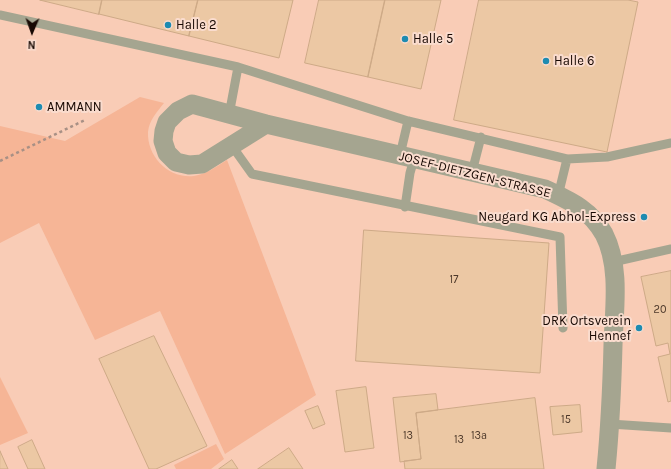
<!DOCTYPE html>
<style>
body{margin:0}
#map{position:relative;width:671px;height:469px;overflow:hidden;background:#fadcce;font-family:Karla,sans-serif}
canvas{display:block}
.north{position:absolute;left:12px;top:12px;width:40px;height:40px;-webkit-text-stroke:3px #fadcce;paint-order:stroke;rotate:182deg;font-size:11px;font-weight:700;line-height:16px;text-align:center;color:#170802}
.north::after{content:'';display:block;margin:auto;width:14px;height:18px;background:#170802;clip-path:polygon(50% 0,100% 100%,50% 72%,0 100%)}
</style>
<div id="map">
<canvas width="671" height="469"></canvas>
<div class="north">N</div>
</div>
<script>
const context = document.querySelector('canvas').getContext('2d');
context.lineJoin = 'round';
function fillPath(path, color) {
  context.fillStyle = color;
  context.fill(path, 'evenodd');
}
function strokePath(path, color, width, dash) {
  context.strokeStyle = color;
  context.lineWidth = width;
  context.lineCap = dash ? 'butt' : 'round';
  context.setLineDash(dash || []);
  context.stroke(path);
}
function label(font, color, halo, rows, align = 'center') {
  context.font = font + ' Karla,sans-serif';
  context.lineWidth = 4;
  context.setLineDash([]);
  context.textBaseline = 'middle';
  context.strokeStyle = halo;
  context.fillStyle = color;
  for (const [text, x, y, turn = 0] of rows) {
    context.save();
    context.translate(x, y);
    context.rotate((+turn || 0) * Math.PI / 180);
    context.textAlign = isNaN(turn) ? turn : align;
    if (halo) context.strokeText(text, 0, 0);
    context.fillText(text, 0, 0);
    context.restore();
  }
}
fillPath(new Path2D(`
 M0 0H671V469H0Z`), '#f9ccb6');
fillPath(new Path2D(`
 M140 97 164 103C157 112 149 120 148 132 147 157 169 179 194 176 206 174 216 167 227 160L316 395 225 454 160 311 95 340 39 223 0 243V126L65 141Z
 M0 377 28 433 0 445Z
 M216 444 224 459 211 469H176L174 465Z`), '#f6b596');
const building = new Path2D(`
 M40 0H102L99 14Z
 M102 0H198L189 36 99 14Z
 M198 0H293L279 58 189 36Z
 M319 0H385L368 77 305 63Z
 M385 0H441L421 89 368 77Z
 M479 0H628L638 2 607 152 454 120Z
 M364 230 549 243 540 373 356 361Z
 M671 271V401L668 402 658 357 670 354 669 349 668 343 656 346 641 277Z
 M154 336 207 446 156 469H149L99 359Z
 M366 387 374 448 345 452 336 391Z
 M436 394 438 410 416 413 421 459 400 462 393 398Z
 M535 398 544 469H405L404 461 421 459 416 413Z
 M580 405 582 432 553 435 550 407Z
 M318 406 325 424 313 429 305 411Z
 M32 440 45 469H28L18 447Z
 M289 448 303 469H258Z
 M0 451 8 469H0Z
 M232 460 238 469H219Z`);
fillPath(building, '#ecc8a4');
strokePath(building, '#ceaa87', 1);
strokePath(new Path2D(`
 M0 161 85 120`), '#a89085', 2.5, [3, 3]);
strokePath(new Path2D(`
 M0 15 238 67 229 115
 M238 67 408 121 567 159 607 157 671 143
 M232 146 252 174 560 237 563 328
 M400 155 408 121
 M472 172 481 137
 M558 196 567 159
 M405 207 410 173 414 159
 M613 262 671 249
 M610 424 671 428`), '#a5a590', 9);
strokePath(new Path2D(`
 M266 124 202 164 189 165 176 162 167 153 163 141 164 131 167 122 178 111 192 104 266 124 545 189C570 201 590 209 604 234 621 267 614 310 613 345 612 386 610 428 606 469`), '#a5a590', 19);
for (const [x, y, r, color] of [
 [168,25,4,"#1d8bb1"],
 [405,39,4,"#1d8bb1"],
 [546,61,4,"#1d8bb1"],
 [39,107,4,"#1d8bb1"],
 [644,217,4,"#1d8bb1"],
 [639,328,4,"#1d8bb1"]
]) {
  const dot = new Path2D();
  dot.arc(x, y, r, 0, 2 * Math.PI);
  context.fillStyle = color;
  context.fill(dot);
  strokePath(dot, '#fadcce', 1.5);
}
label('11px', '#4c382a', null, [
 ["17",454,280],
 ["20",660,310],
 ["15",566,420],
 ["13",408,436],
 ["13a",479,436],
 ["13",459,440]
]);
label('13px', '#170802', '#fadcce', [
 ["Halle 2",176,25],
 ["Halle 5",413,39],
 ["Halle 6",554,61],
 ["AMMANN",47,107],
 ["Neugard KG Abhol-Express",636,217,"right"],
 ["DRK Ortsverein",631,321,"right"],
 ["Hennef",631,336,"right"]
], 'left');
label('13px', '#170802', '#fadcce', [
 ["JOSEF-DIETZGEN-STRASSE",475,175,14]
]);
</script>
